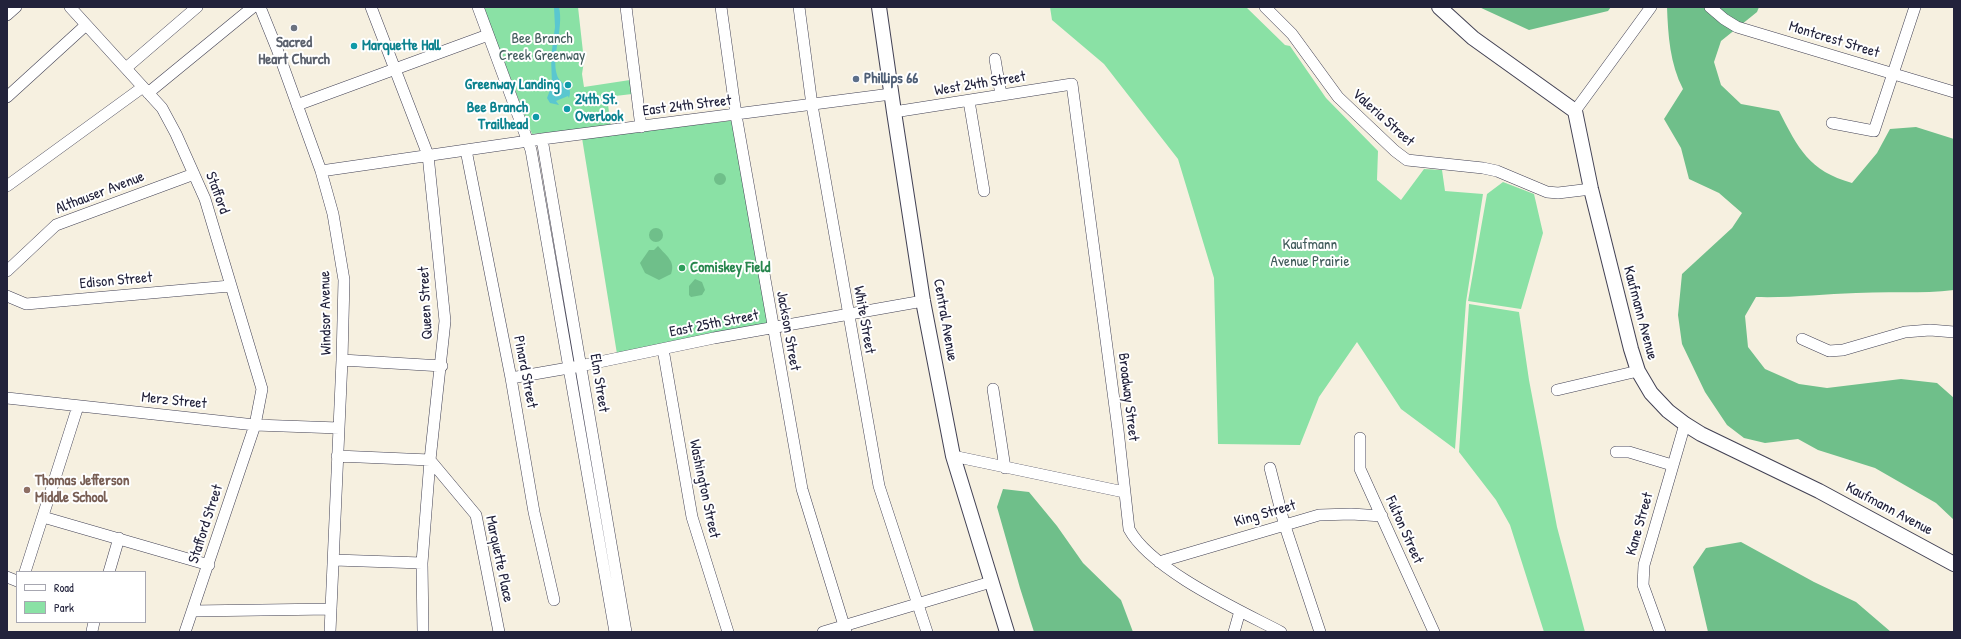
<!DOCTYPE html>
<style>
body{margin:0}
#map{position:relative;width:1961px;height:639px;overflow:hidden;background:#f6f0e0;font-family:"Patrick Hand",sans-serif}
canvas{display:block}
.frame{position:absolute;inset:0;border:8px solid #22223b;pointer-events:none}
.legend{position:absolute;left:16px;top:571px;width:130px;height:52px;box-sizing:border-box;background:#fff;border:1px solid #a7a7b1;margin:0;padding:5px 7px;list-style:none;font-size:12px;color:#22223b}
.legend li{display:flex;align-items:center;gap:8px;height:20px}
.legend b{width:20px;border:1px solid #a7a7b1}
</style>
<div id="map">
<canvas width="1961" height="639"></canvas>
<div class="frame"></div>
<ul class="legend">
<li><b style="height:5px;background:#fff"></b>Road</li>
<li><b style="height:11px;background:#8ae1a5"></b>Park</li>
</ul>
</div>
<script>
const context = document.querySelector('canvas').getContext('2d');
context.lineJoin = 'round';
function fillPath(path, color) {
  context.fillStyle = color;
  context.fill(path, 'evenodd');
}
function strokePath(path, color, width, dash) {
  context.strokeStyle = color;
  context.lineWidth = width;
  context.lineCap = dash ? 'butt' : 'round';
  context.setLineDash(dash || []);
  context.stroke(path);
}
function label(font, color, halo, rows, align = 'center') {
  context.font = font + ' "Patrick Hand",sans-serif';
  context.lineWidth = 4;
  context.setLineDash([]);
  context.textBaseline = 'middle';
  context.strokeStyle = halo;
  context.fillStyle = color;
  for (const [text, x, y, turn = 0] of rows) {
    context.save();
    context.translate(x, y);
    context.rotate((+turn || 0) * Math.PI / 180);
    context.textAlign = isNaN(turn) ? turn : align;
    if (halo) context.strokeText(text, 0, 0);
    context.fillText(text, 0, 0);
    context.restore();
  }
}
fillPath(new Path2D(`
 M483 7H578L584 61 582 74 584 87 630 80 632 94 607 97 611 127 532 134Z
 M1050 7H1246L1285 45 1290 46 1326 98 1378 151 1377 180 1401 200 1424 169 1442 170 1445 191 1483 194 1466 302 1455 449 1401 409 1357 342 1319 397 1300 445 1218 444 1214 278 1178 159 1104 64 1052 20Z
 M737 120 772 328 617 354 582 138Z
 M1503 182 1534 194 1543 233 1521 309 1468 301 1487 194Z
 M1469 304 1519 312 1529 380 1557 527 1585 632H1544L1510 525 1496 500 1459 452Z`), '#8ae1a5');
fillPath(new Path2D(`
 M1479 7H1611L1608 11 1529 30Z
 M1667 7H1759L1757 12 1721 41 1714 62 1721 85 1741 104 1779 111C1798 148 1809 171 1852 183L1877 153 1890 129 1916 127 1954 139V290C1921 294 1889 291 1856 293 1823 294 1790 298 1756 297L1745 316 1748 347 1765 369 1799 384 1827 388 1901 379 1937 383 1954 398V520L1936 503 1875 468 1818 450 1798 439 1765 443 1744 438 1727 425 1705 392 1682 344 1678 315 1682 274 1732 228 1742 213 1719 193 1689 179 1681 148 1664 119 1683 89C1670 64 1668 35 1667 7Z
 M714 179a6 6 0 1 1 12 0a6 6 0 1 1-12 0Z
 M649 235a7 7 0 1 1 14 0a7 7 0 1 1-14 0Z
 M658 246C666 256 676 261 671 274L659 280 645 273 640 263 649 250H654Z
 M695 279 702 282 705 290 702 295 691 297 689 295V286Z
 M1003 489 1029 492 1057 526 1083 563 1121 600 1133 632H1034L1020 588 997 507Z
 M1741 542 1814 582 1856 602 1891 632H1708L1693 567 1706 548Z`), '#6fbf8a');
fillPath(new Path2D(`
 M554 7H559C564 29 551 56 557 75 560 86 574 84 569 98L568 96 556 101 559 105 550 103 547 98 552 85 551 57 555 27Z`), '#5ac7d0');
const minor = new Path2D(`
 M70 7 162 108 176 134 205 199 262 389 255 425 185 632
 M260 7 277 49 321 171 333 214 344 280 342 360 330 632
 M371 7 428 155 445 321 430 460 422 563 423 632
 M478 7 531 150 615 632
 M626 7 641 127
 M721 7 736 115 802 489 846 632
 M799 7 812 105 879 486 927 632
 M1265 7 1292 34 1338 97 1395 151 1407 160 1483 168 1497 171 1547 192 1558 193 1591 189
 M1710 7 1724 19 1737 27 1954 92
 M7 15 16 7
 M995 59 1001 95
 M126 68 197 7
 M148 93 253 7
 M7 97 86 25
 M969 101 984 191
 M297 105 488 35
 M1575 111 1651 7
 M894 112 1072 84 1118 430 1129 529C1151 570 1239 610 1281 632
 M1832 123 1874 131 1915 7
 M542 139 626 632
 M466 150 511 378 534 512 554 600
 M321 171 542 139 891 94
 M7 186 143 87
 M7 271 56 225 194 174
 M7 296 26 304 230 286
 M1802 339 1829 351 1843 350 1905 332 1930 330 1954 332
 M663 349 692 517 728 632
 M342 360 442 366
 M511 378 580 366 714 338 923 301
 M993 389 1005 468
 M1557 390 1638 371
 M7 398 255 425 339 428
 M1360 438V469L1434 632
 M1616 452H1629L1672 465
 M337 456 430 460 476 515 499 632
 M953 456 1124 492
 M1270 468 1284 523 1320 632
 M43 517 209 565
 M334 560 422 563
 M1159 562 1319 515 1351 514 1382 516
 M25 572 78 406
 M109 572 119 538
 M7 577 17 581
 M192 611 331 609
 M92 631 94 622
 M823 632 991 582
 M1234 632 1240 611
 M1660 632 1643 585 1644 565 1685 424`);
const major = new Path2D(`
 M879 7 894 112 923 301 953 456 1007 632
 M1439 7 1473 38 1575 111 1591 189 1631 349 1638 371 1651 393 1668 411 1685 424 1701 434 1819 491 1954 564`);
strokePath(minor, '#424154', 12);
strokePath(major, '#424154', 16);
strokePath(minor, '#fff', 11);
strokePath(major, '#fff', 14);
for (const [x, y, r, color] of [
 [294,28,4,"#6b7280"],
 [354,46,4,"#0f9aa8"],
 [856,79,4,"#5c6f8a"],
 [568,85,4,"#0f9aa8"],
 [567,109,4,"#0f9aa8"],
 [536,117,4,"#0f9aa8"],
 [682,268,4,"#2e9e5b"],
 [27,490,4,"#8d6e63"]
]) {
  const dot = new Path2D();
  dot.arc(x, y, r, 0, 2 * Math.PI);
  context.fillStyle = color;
  context.fill(dot);
  strokePath(dot, '#fff', 1.5);
}
label('15px', '#415b5b', '#fff', [
 ["Bee Branch",542,39],
 ["Creek Greenway",542,56],
 ["Kaufmann",1310,245],
 ["Avenue Prairie",1310,262]
]);
label('15px', '#22223b', '#fff', [
 ["Montcrest Street",1834,40,17],
 ["West 24th Street",980,84,-9],
 ["East 24th Street",687,106,-7],
 ["Valeria Street",1383,118,42],
 ["Althauser Avenue",100,193,-21],
 ["Stafford",217,193,70],
 ["Edison Street",116,281,-5],
 ["Queen Street",426,303,-93],
 ["Windsor Avenue",326,313,-91],
 ["Kaufmann Avenue",1640,313,75],
 ["White Street",864,320,80],
 ["Central Avenue",945,320,80],
 ["East 25th Street",714,324,-11],
 ["Jackson Street",788,331,80],
 ["Pinard Street",525,372,79],
 ["Elm Street",599,383,81],
 ["Broadway Street",1128,397,83],
 ["Merz Street",174,401,6],
 ["Washington Street",704,489,78],
 ["Kaufmann Avenue",1889,509,28],
 ["King Street",1265,514,-16],
 ["Stafford Street",206,524,-72],
 ["Kane Street",1640,524,-74],
 ["Fulton Street",1404,530,66],
 ["Marquette Place",499,559,78]
]);
label('bold 15px', '#5b616d', '#fff', [
 ["Sacred",294,43],
 ["Heart Church",294,60]
]);
label('bold 15px', '#0d838f', '#fff', [
 ["Marquette Hall",362,46],
 ["Greenway Landing",560,85,"right"],
 ["24th St.",575,100],
 ["Overlook",575,117],
 ["Bee Branch",528,108,"right"],
 ["Trailhead",528,125,"right"]
], 'left');
label('bold 15px', '#4e5e75', '#fff', [
 ["Phillips 66",864,79]
], 'left');
label('bold 15px', '#27864d', '#fff', [
 ["Comiskey Field",690,268]
], 'left');
label('bold 15px', '#785e54', '#fff', [
 ["Thomas Jefferson",35,481],
 ["Middle School",35,498]
], 'left');
</script>
